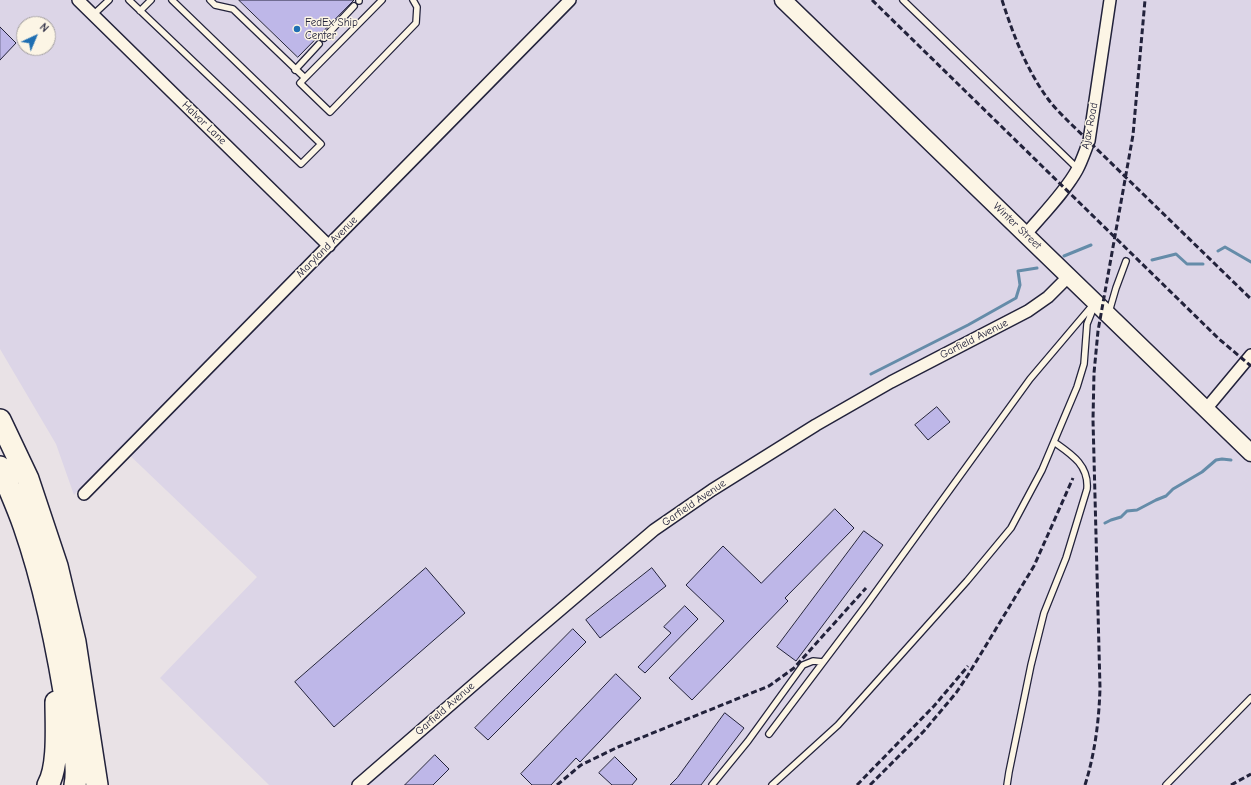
<!DOCTYPE html>
<style>
body{margin:0}
#map{position:relative;width:1251px;height:785px;overflow:hidden;background:#e9e2e6;font-family:"Comic Neue",sans-serif}
canvas{display:block}
.north{position:absolute;left:16px;top:16px;width:40px;height:40px;box-sizing:border-box;background:#fcf5e5;border:1px solid #a5a1a1;border-radius:50%;rotate:44deg;font-size:11px;font-weight:700;line-height:16px;text-align:center;color:#22223b}
.north::after{content:'';display:block;margin:auto;width:14px;height:18px;background:#1f6fb2;clip-path:polygon(50% 0,100% 100%,50% 72%,0 100%)}
</style>
<div id="map">
<canvas width="1251" height="785"></canvas>
<div class="north">N</div>
</div>
<script>
const context = document.querySelector('canvas').getContext('2d');
context.lineJoin = 'round';
function fillPath(path, color) {
  context.fillStyle = color;
  context.fill(path, 'evenodd');
}
function strokePath(path, color, width, dash) {
  context.strokeStyle = color;
  context.lineWidth = width;
  context.lineCap = dash ? 'butt' : 'round';
  context.setLineDash(dash || []);
  context.stroke(path);
}
function label(font, color, halo, rows, align = 'center') {
  context.font = font + ' "Comic Neue",sans-serif';
  context.lineWidth = 3;
  context.setLineDash([]);
  context.textBaseline = 'middle';
  context.strokeStyle = halo;
  context.fillStyle = color;
  for (const [text, x, y, turn = 0] of rows) {
    context.save();
    context.translate(x, y);
    context.rotate((+turn || 0) * Math.PI / 180);
    context.textAlign = isNaN(turn) ? turn : align;
    if (halo) context.strokeText(text, 0, 0);
    context.fillText(text, 0, 0);
    context.restore();
  }
}
fillPath(new Path2D(`
 M0 0H773L1076 296 1251 464V785H269L160 678 257 577 121 447 74 495 56 444 0 349ZM24 24H48V48H24Z
 M792 0H1251V444Z`), '#dcd5e7');
strokePath(new Path2D(`
 M1218 251 1225 247 1251 262
 M1064 256 1091 245
 M1152 260 1176 254 1187 264H1203
 M871 374 968 325 1016 298 1020 285 1018 271 1037 268
 M1105 523 1111 520 1121 517 1127 511 1137 510 1156 500 1166 496 1173 489 1202 472 1216 460 1222 459 1231 460`), '#658ca9', 3);
const building = new Path2D(`
 M239 0H354L298 57Z
 M0 27 16 43 0 60Z
 M937 407 950 422 928 440 915 425Z
 M835 509 854 528 785 598 788 601 692 700 669 678 724 621 686 585 723 546 761 583Z
 M864 531 883 545 796 661 777 647Z
 M426 568 465 613 334 727 295 682Z
 M652 568 666 586 600 638 586 620Z
 M685 606 698 619 645 673 638 667 671 633 664 627Z
 M573 629 586 642 488 740 475 728Z
 M616 674 641 698 580 762 576 758 551 785H532L521 774Z
 M725 713 744 728 701 785H670L677 778Z
 M435 755 449 769 433 785H405Z
 M615 757 637 779 632 785H612L599 773Z`);
fillPath(building, '#beb7e8');
strokePath(building, '#22223b', 1);
const lane = new Path2D(`
 M129 0 301 164 321 144 172 0
 M210 0 215 5 233 9 305 78
 M382 0 300 83 330 112 416 23 417 7 413 0
 M903 0 1078 169
 M359 1V0
 M140 11 151 0
 M93 15 109 0
 M324 38 354 6
 M295 70 319 44
 M1109 312 1116 288 1126 261
 M769 734 867 604 1030 379 1091 307
 M712 785 748 741 803 665 813 661 823 662
 M772 785 838 725 967 581 1011 528 1042 470 1077 387 1084 364 1087 324 1095 304
 M1007 785 1009 772 1031 665 1044 613 1066 558 1087 489C1089 465 1071 454 1054 442
 M1166 785 1251 698`);
const street = new Path2D(`
 M78 0 329 246
 M1026 234C1042 215 1065 192 1077 170 1082 161 1085 151 1089 141L1110 0
 M1206 409 1251 355
 M84 494 570 0
 M358 785 532 634 654 530 712 490 816 425 891 382 1028 311 1048 297 1069 276`);
const secondary = new Path2D(`
 M783 0C938 152 1096 301 1251 453`);
const highway = new Path2D(`
 M0 420 28 479 57 566 75 642 97 785
 M0 467C8 486 17 506 24 526 46 589 59 656 69 722 72 742 79 765 75 785
 M48 785C59 766 56 725 56 702`);
strokePath(lane, '#22223b', 8);
strokePath(street, '#22223b', 14);
strokePath(secondary, '#22223b', 19);
strokePath(highway, '#22223b', 24);
strokePath(lane, '#fcf5e5', 5.5);
strokePath(street, '#fcf5e5', 11);
strokePath(secondary, '#fcf5e5', 16);
strokePath(highway, '#fcf5e5', 21);
strokePath(new Path2D(`
 M872 0 1219 339 1251 366
 M1002 0C1013 34 1026 69 1048 99 1054 107 1062 115 1069 122L1251 299
 M557 785 581 765 618 747 769 686 794 668 866 588
 M857 785 934 706 968 666
 M870 785 924 731 956 693 968 675 1034 566 1073 478
 M1085 785C1095 753 1099 721 1100 688L1093 420 1094 373 1098 331 1133 135 1145 0
 M1231 785 1251 774`), '#22223b', 3, [6, 3]);
for (const [x, y, r, color] of [
 [297,29,4,"#1f6fb2"]
]) {
  const dot = new Path2D();
  dot.arc(x, y, r, 0, 2 * Math.PI);
  context.fillStyle = color;
  context.fill(dot);
  strokePath(dot, '#fcf5e5', 1.5);
}
label('11px', '#22223b', '#fcf5e5', [
 ["FedEx Ship",305,23],
 ["Center",305,36]
], 'left');
label('11px', '#22223b', '#fcf5e5', [
 ["Halvor Lane",204,123,44],
 ["Ajax Road",1090,126,-79],
 ["Winter Street",1017,226,44],
 ["Maryland Avenue",327,247,-45],
 ["Garfield Avenue",974,339,-27],
 ["Garfield Avenue",694,503,-34],
 ["Garfield Avenue",445,709,-41]
]);
</script>
